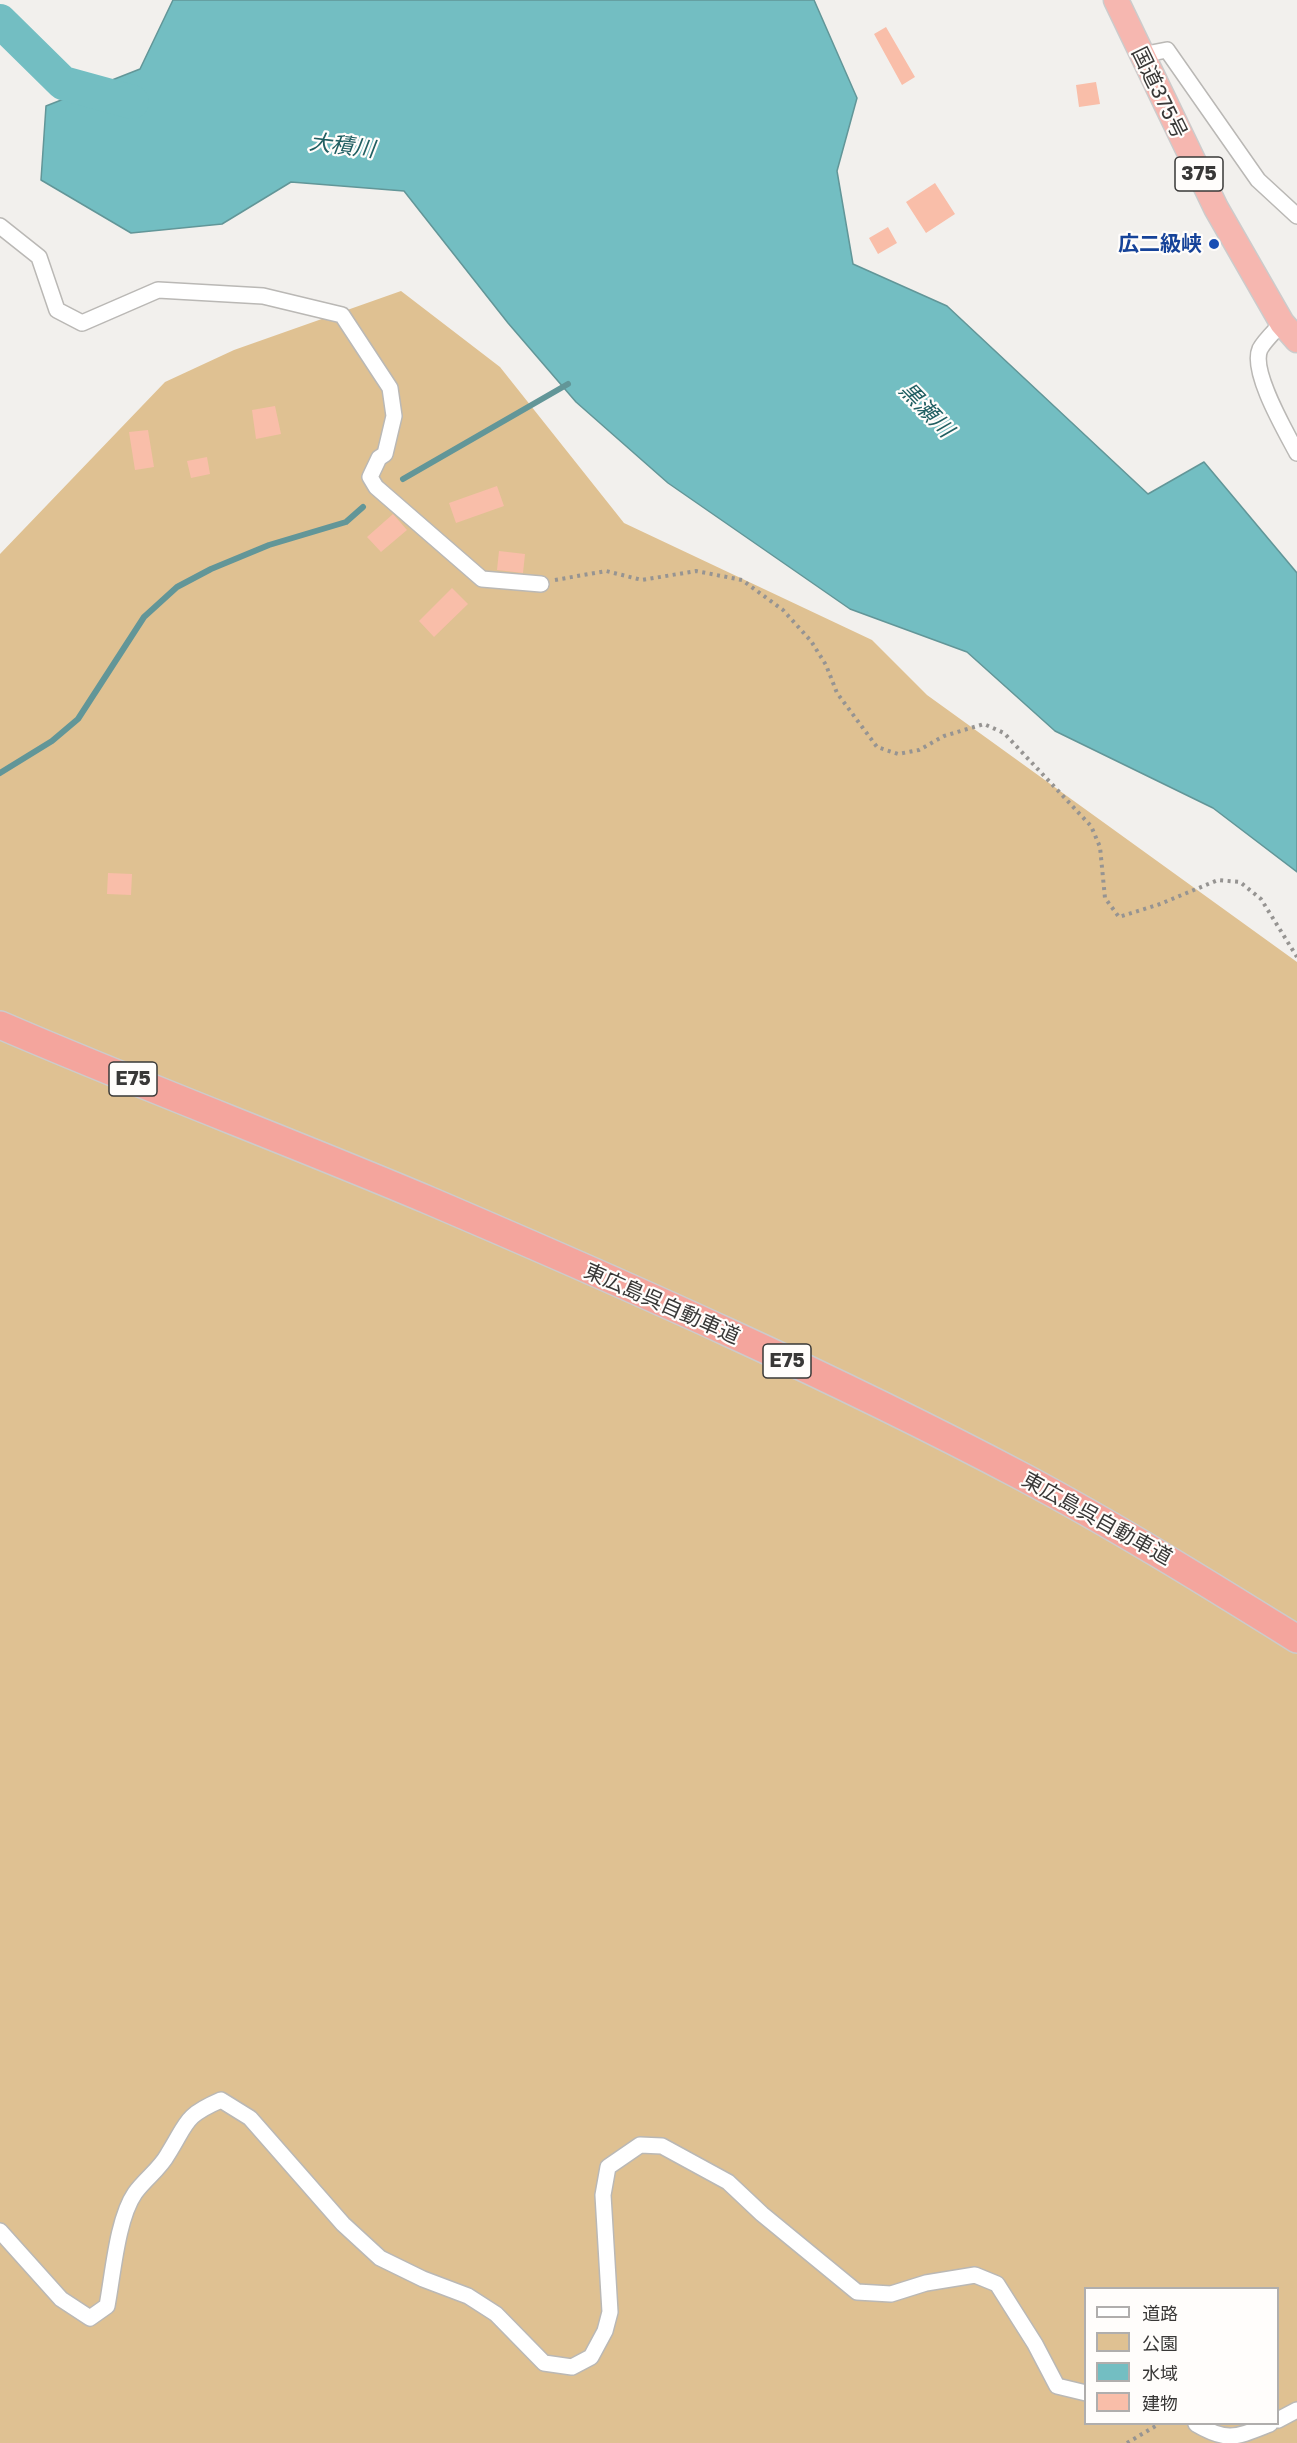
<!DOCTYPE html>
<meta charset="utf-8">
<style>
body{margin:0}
#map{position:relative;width:1297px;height:2443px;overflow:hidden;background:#f2f0ed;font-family:"Golos Text","Noto Sans JP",sans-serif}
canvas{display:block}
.legend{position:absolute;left:1084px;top:2287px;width:195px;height:138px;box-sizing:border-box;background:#fffdfb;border:2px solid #b0aead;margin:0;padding:8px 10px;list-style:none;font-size:18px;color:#393837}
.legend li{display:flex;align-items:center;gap:12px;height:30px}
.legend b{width:30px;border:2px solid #b0aead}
</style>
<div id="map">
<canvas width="1297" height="2443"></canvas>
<ul class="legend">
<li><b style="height:8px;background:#fff"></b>道路</li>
<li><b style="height:16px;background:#dfc192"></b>公園</li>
<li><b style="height:16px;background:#73bec2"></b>水域</li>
<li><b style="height:16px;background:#f9bea9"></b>建物</li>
</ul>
</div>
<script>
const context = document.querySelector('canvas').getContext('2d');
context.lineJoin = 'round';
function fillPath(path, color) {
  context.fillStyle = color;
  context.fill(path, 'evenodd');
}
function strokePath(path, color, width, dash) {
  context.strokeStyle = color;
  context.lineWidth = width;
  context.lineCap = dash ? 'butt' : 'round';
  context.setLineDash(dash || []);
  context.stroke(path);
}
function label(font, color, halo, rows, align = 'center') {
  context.font = font + ' "Golos Text","Noto Sans JP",sans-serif';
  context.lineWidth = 4.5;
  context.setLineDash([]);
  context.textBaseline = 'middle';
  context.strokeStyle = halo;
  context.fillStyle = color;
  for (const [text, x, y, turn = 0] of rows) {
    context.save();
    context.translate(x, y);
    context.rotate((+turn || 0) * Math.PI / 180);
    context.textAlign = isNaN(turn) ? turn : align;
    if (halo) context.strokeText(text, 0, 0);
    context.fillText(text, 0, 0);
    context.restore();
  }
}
fillPath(new Path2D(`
 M401 291 500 367 624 523 872 640 927 695 1297 962V2443H0V554L165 382 234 350ZM1086 2288H1278V2424H1086Z`), '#dfc192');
const water = new Path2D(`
 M173 0H814L857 98 837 171 853 264 947 306 1148 494 1204 462 1297 573V872L1213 808 1055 731 967 652 850 609 668 483 576 402 508 323 404 191 291 182 222 224 131 233 41 180 46 106 140 69Z`);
fillPath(water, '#73bec2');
strokePath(water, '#629698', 1.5);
strokePath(new Path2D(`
 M403 479 568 384
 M0 773 52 741 78 719 144 617 177 587 211 569 269 545 346 522 363 507`), '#629698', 6);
strokePath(new Path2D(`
 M0 21 63 83 132 102`), '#73bec2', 34);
fillPath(new Path2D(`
 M886 27 915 77 902 85 874 34Z
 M1096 82 1100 104 1079 107 1076 85Z
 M935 183 955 214 926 233 906 202Z
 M888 227 897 243 878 254 869 238Z
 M275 406 281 434 256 439 252 410Z
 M148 430 154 467 135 470 129 432Z
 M207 457 210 474 191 478 187 461Z
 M497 486 504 506 456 523 449 503Z
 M393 514 407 530 381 552 367 537Z
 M499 551 525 554 523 573 497 570Z
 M452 588 468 604 434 637 419 621Z
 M108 873 132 874 131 895 107 894Z`), '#f9bea9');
const minor = new Path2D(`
 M1141 55 1167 50 1258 180 1297 216
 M0 226 39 257 57 310 82 323 158 290 263 296 342 315 390 388 394 416 385 454 379 458 370 477 376 487 482 579 541 584
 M1282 323C1275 331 1265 340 1260 349 1250 371 1286 432 1297 453
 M0 2231 61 2299 90 2318 107 2306C113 2275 117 2219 135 2193 145 2179 160 2169 168 2154 188 2122 184 2116 221 2100L250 2118 343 2224 380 2258 423 2279 468 2296 496 2314 544 2363 572 2367 591 2357 605 2331 610 2312 603 2195 608 2167 640 2145 662 2146 728 2182 762 2214 857 2292 891 2294 926 2283 975 2275 997 2284 1035 2344 1057 2386 1086 2393
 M1278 2420 1297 2410
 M1196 2424C1228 2443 1237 2437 1270 2424`);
const trunk = new Path2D(`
 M1116 0 1216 208 1282 323 1297 340`);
const motorway = new Path2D(`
 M0 1025C141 1086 286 1140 428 1200 629 1286 830 1375 1023 1477 1117 1527 1207 1583 1297 1639`);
strokePath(minor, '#bab8b5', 18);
strokePath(trunk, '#cccbcb', 27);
strokePath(motorway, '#cccbcb', 30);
strokePath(new Path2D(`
 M555 580 606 571 642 580 696 571 742 580 783 610 811 641 826 665 837 693 877 747 898 754 919 750 944 736 984 724 1004 733 1091 826 1100 847 1105 898 1119 917 1160 904 1218 880 1240 882 1261 899 1297 957
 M1127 2443 1159 2424`), '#969492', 4, [3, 4.5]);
strokePath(minor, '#fff', 15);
strokePath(trunk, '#f6b7b0', 24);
strokePath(motorway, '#f4a59d', 27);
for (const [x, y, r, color] of [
 [1214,244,6,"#1a4fb4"]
]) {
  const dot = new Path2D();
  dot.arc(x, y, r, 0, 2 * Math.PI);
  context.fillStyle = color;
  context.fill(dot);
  strokePath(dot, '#fffdfb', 2);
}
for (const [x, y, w] of [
 [1199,174,48],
 [133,1079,48],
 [787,1361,48]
]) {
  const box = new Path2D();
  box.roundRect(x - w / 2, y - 17, w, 34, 4.5);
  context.fillStyle = '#fffdfb';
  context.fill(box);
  strokePath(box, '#393837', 1.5);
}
label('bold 20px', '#393837', null, [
 ["375",1199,174],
 ["E75",133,1079],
 ["E75",787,1361]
]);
label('21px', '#393837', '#fffdfb', [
 ["国道375号",1159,93,64],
 ["東広島呉自動車道",662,1304,24],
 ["東広島呉自動車道",1097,1519,29]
]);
label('bold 21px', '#164399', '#fffdfb', [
 ["広二級峡",1202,244]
], 'right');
label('italic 22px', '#205f62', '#fffdfb', [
 ["大積川",342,146,7],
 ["黒瀬川",926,410,46]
]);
</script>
